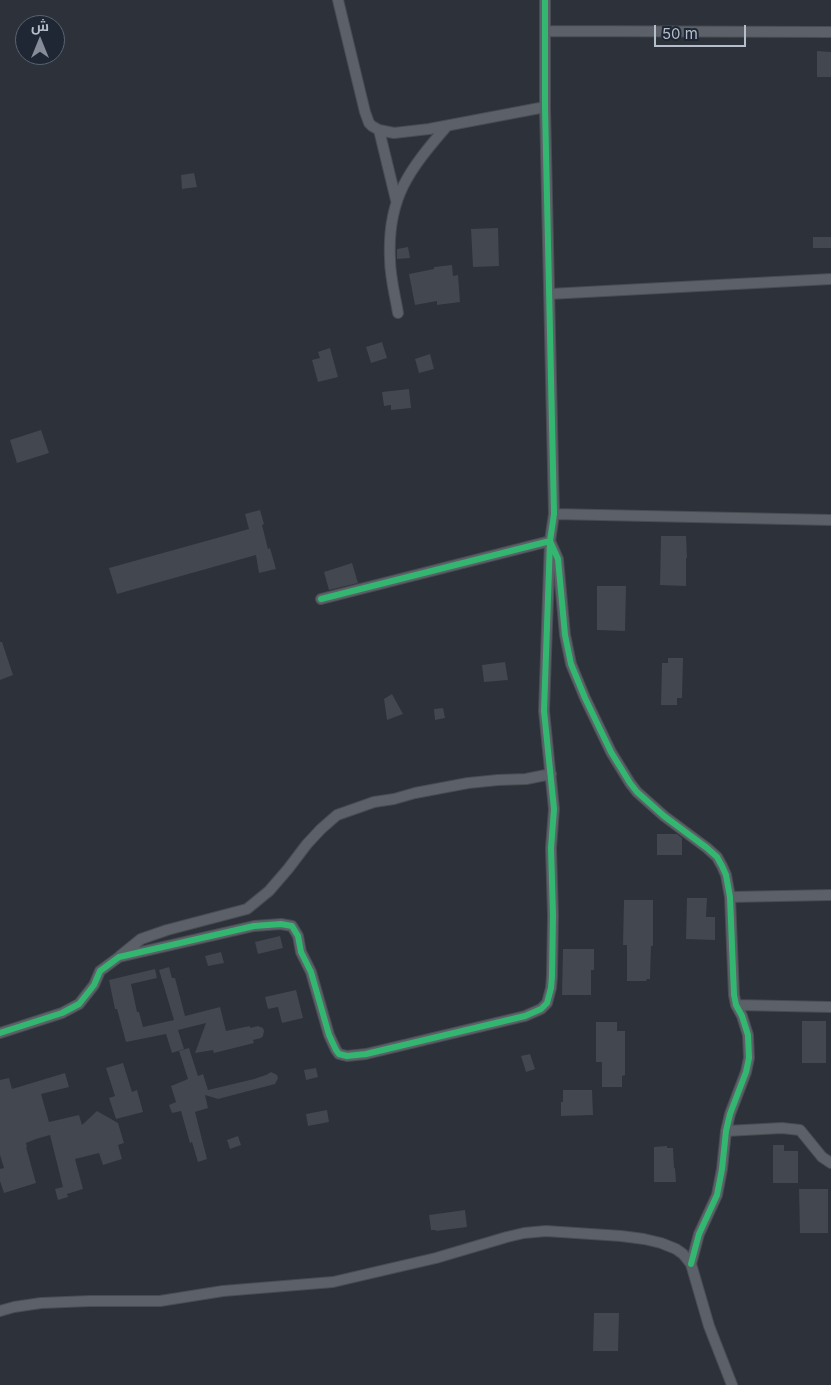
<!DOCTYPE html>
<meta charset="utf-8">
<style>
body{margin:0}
#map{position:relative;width:831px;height:1385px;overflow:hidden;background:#2c313a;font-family:Inter,Cairo,sans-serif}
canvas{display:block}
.north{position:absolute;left:15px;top:15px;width:50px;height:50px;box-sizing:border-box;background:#1f2735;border:1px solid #5b6371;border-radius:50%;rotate:0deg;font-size:14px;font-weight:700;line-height:20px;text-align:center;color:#b6bdca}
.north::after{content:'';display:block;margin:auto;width:18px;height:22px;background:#868c98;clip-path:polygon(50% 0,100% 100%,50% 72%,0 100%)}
.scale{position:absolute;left:654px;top:25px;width:92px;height:22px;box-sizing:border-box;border:2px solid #b6bdca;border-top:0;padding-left:6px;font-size:15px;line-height:18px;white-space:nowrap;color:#b6bdca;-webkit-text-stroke:4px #1f2735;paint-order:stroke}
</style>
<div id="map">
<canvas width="831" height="1385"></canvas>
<div class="north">ش</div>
<div class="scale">50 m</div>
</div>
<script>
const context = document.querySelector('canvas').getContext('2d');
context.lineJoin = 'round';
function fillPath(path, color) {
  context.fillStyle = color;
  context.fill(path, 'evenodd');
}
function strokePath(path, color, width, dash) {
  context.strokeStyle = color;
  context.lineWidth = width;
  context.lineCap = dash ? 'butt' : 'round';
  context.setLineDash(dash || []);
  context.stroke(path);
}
fillPath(new Path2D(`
 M817 51 831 52V77H817Z
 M194 173 197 187 182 189 181 175Z
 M498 228 499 266 473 267 471 229Z
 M813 237H831V248H813Z
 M408 247 410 258 397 259V249Z
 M452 265 453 276 458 275 460 302 437 305V301L415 305 409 274 434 269V267Z
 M382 342 387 358 371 363 366 347Z
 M330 348 338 377 318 382 312 360 320 358 318 352Z
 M430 354 434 369 419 373 415 359Z
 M409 389 411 408 391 410V405L384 406 382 392Z
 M41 430 49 453 17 463 10 440Z
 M260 510 264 524 262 525 268 549 270 548 276 569 259 573 256 555 117 594 109 568 249 529 245 514Z
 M661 536H686L687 558H686V586L660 585Z
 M352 563 358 583 329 590 324 572Z
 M597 586H626L625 631 597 630Z
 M0 642H2L13 675 0 680Z
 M668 658H683L682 698H677V705H661L662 663H668Z
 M505 662 508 680 484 682 482 665Z
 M392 694 403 714 387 720 384 699Z
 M443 708 445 718 435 720 434 709Z
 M657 834H677L682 838V855H657Z
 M687 898H707L706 917H715V940L686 939Z
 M624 900H653V946H651L650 979H647L646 981H627V945H623Z
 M280 936 283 948 258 954 255 942Z
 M563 949H594V970H591V995H562Z
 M221 952 224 963 208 966 205 956Z
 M169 967 172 978H175L185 1016 220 1007 226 1031 250 1026V1028L258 1026 263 1028 264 1031 263 1036 261 1038 253 1040 254 1043 214 1053 213 1050 195 1053 206 1023 178 1030 184 1049 172 1053 166 1034 126 1042 117 1009H115L109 980 155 969 157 978 131 984 137 1012H139L143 1027 174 1020 159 970Z
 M296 990 303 1018 282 1023 278 1007 268 1009 265 997Z
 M802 1021H826V1063H802Z
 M596 1022H617V1031H625V1075L622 1076V1087H602V1062H596Z
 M189 1048 198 1076 203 1074 208 1090 254 1079 266 1075 271 1072 277 1075 278 1078 275 1084 218 1099 205 1095 208 1108 195 1112 207 1159 198 1162 192 1142 190 1143 181 1111 172 1113 169 1105 176 1102 171 1086 188 1079 179 1051Z
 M530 1054 535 1069 526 1072 521 1056Z
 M123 1063 132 1092 137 1090 143 1112 116 1119 109 1098 115 1096 106 1068Z
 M316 1068 318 1077 306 1080 304 1070Z
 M65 1073 69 1087 41 1094 49 1122 79 1115 82 1125 97 1111 118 1123 124 1143 118 1145 122 1159 103 1165 99 1153 75 1159 83 1189 67 1194 68 1197 58 1200 55 1189 63 1187 50 1135 36 1139 26 1143 27 1147H26L36 1183 4 1193 0 1181V1169L4 1168 0 1155V1080L9 1078 12 1089Z
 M563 1090H592L593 1115 561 1116V1102H563Z
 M327 1110 329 1122 308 1126 306 1114Z
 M238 1136 241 1145 230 1149 227 1140Z
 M773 1145H784V1151H798V1183H773Z
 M667 1146V1148H673L674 1168H675L676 1182H654V1147Z
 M799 1189H828V1233H800Z
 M465 1210 467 1227 436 1231V1230H431L429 1215Z
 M594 1313H619L618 1351H593Z`), '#43474f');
const minor = new Path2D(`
 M338 0 365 112 369 123 372 126 379 130 394 133 429 129 545 107
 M545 31 831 32
 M379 130 396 200
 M549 294 831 279
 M398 313C395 295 390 277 390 259 387 198 409 170 447 126
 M554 514 831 520
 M321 599 550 541 558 559 565 635 571 664 585 698 611 752 630 783 637 792 664 816 707 848 717 857 722 866 726 875 730 897 734 995 736 1005 742 1016 748 1035 749 1058 746 1072 730 1114 726 1131 722 1169 717 1195 699 1234 691 1264
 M730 897 831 895
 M120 956 141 939 167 930 247 909 269 891 288 869 307 844 321 829 337 815 374 802 394 799 415 793 468 783 498 780 526 779 551 774
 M736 1005 831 1007
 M0 1033 62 1013 79 1004 94 985 100 971 119 957 254 926 281 924 292 926 298 936 301 952 311 972 329 1035 336 1050 339 1054 347 1056 366 1054 525 1016 541 1009 547 1003 551 988 552 976 553 915 551 848 554 809 544 711 550 541 554 514 545 107V0
 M726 1131 782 1128 800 1130 822 1157 831 1163
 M0 1311 14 1307 41 1303 90 1301H160L223 1291 333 1282 436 1258 507 1237 524 1233 546 1231 621 1236 644 1239 661 1243 676 1249 683 1254 691 1264 709 1326 732 1385`);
strokePath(minor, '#484c52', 12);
strokePath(minor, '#5c6068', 10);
strokePath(new Path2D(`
 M321 599 550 541 558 559 565 635 571 664 585 698 611 752 630 783 637 792 664 816 707 848 717 857 722 866 726 875 730 897 734 995 736 1005 742 1016 748 1035 749 1058 746 1072 730 1114 726 1131 722 1169 717 1195 699 1234 691 1264
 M0 1033 62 1013 79 1004 94 985 100 971 119 957 254 926 281 924 292 926 298 936 301 952 311 972 329 1035 336 1050 339 1054 347 1056 366 1054 525 1016 541 1009 547 1003 551 988 552 976 553 915 551 848 554 809 544 711 550 541 554 514 545 107V0`), '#33b770', 6);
</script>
